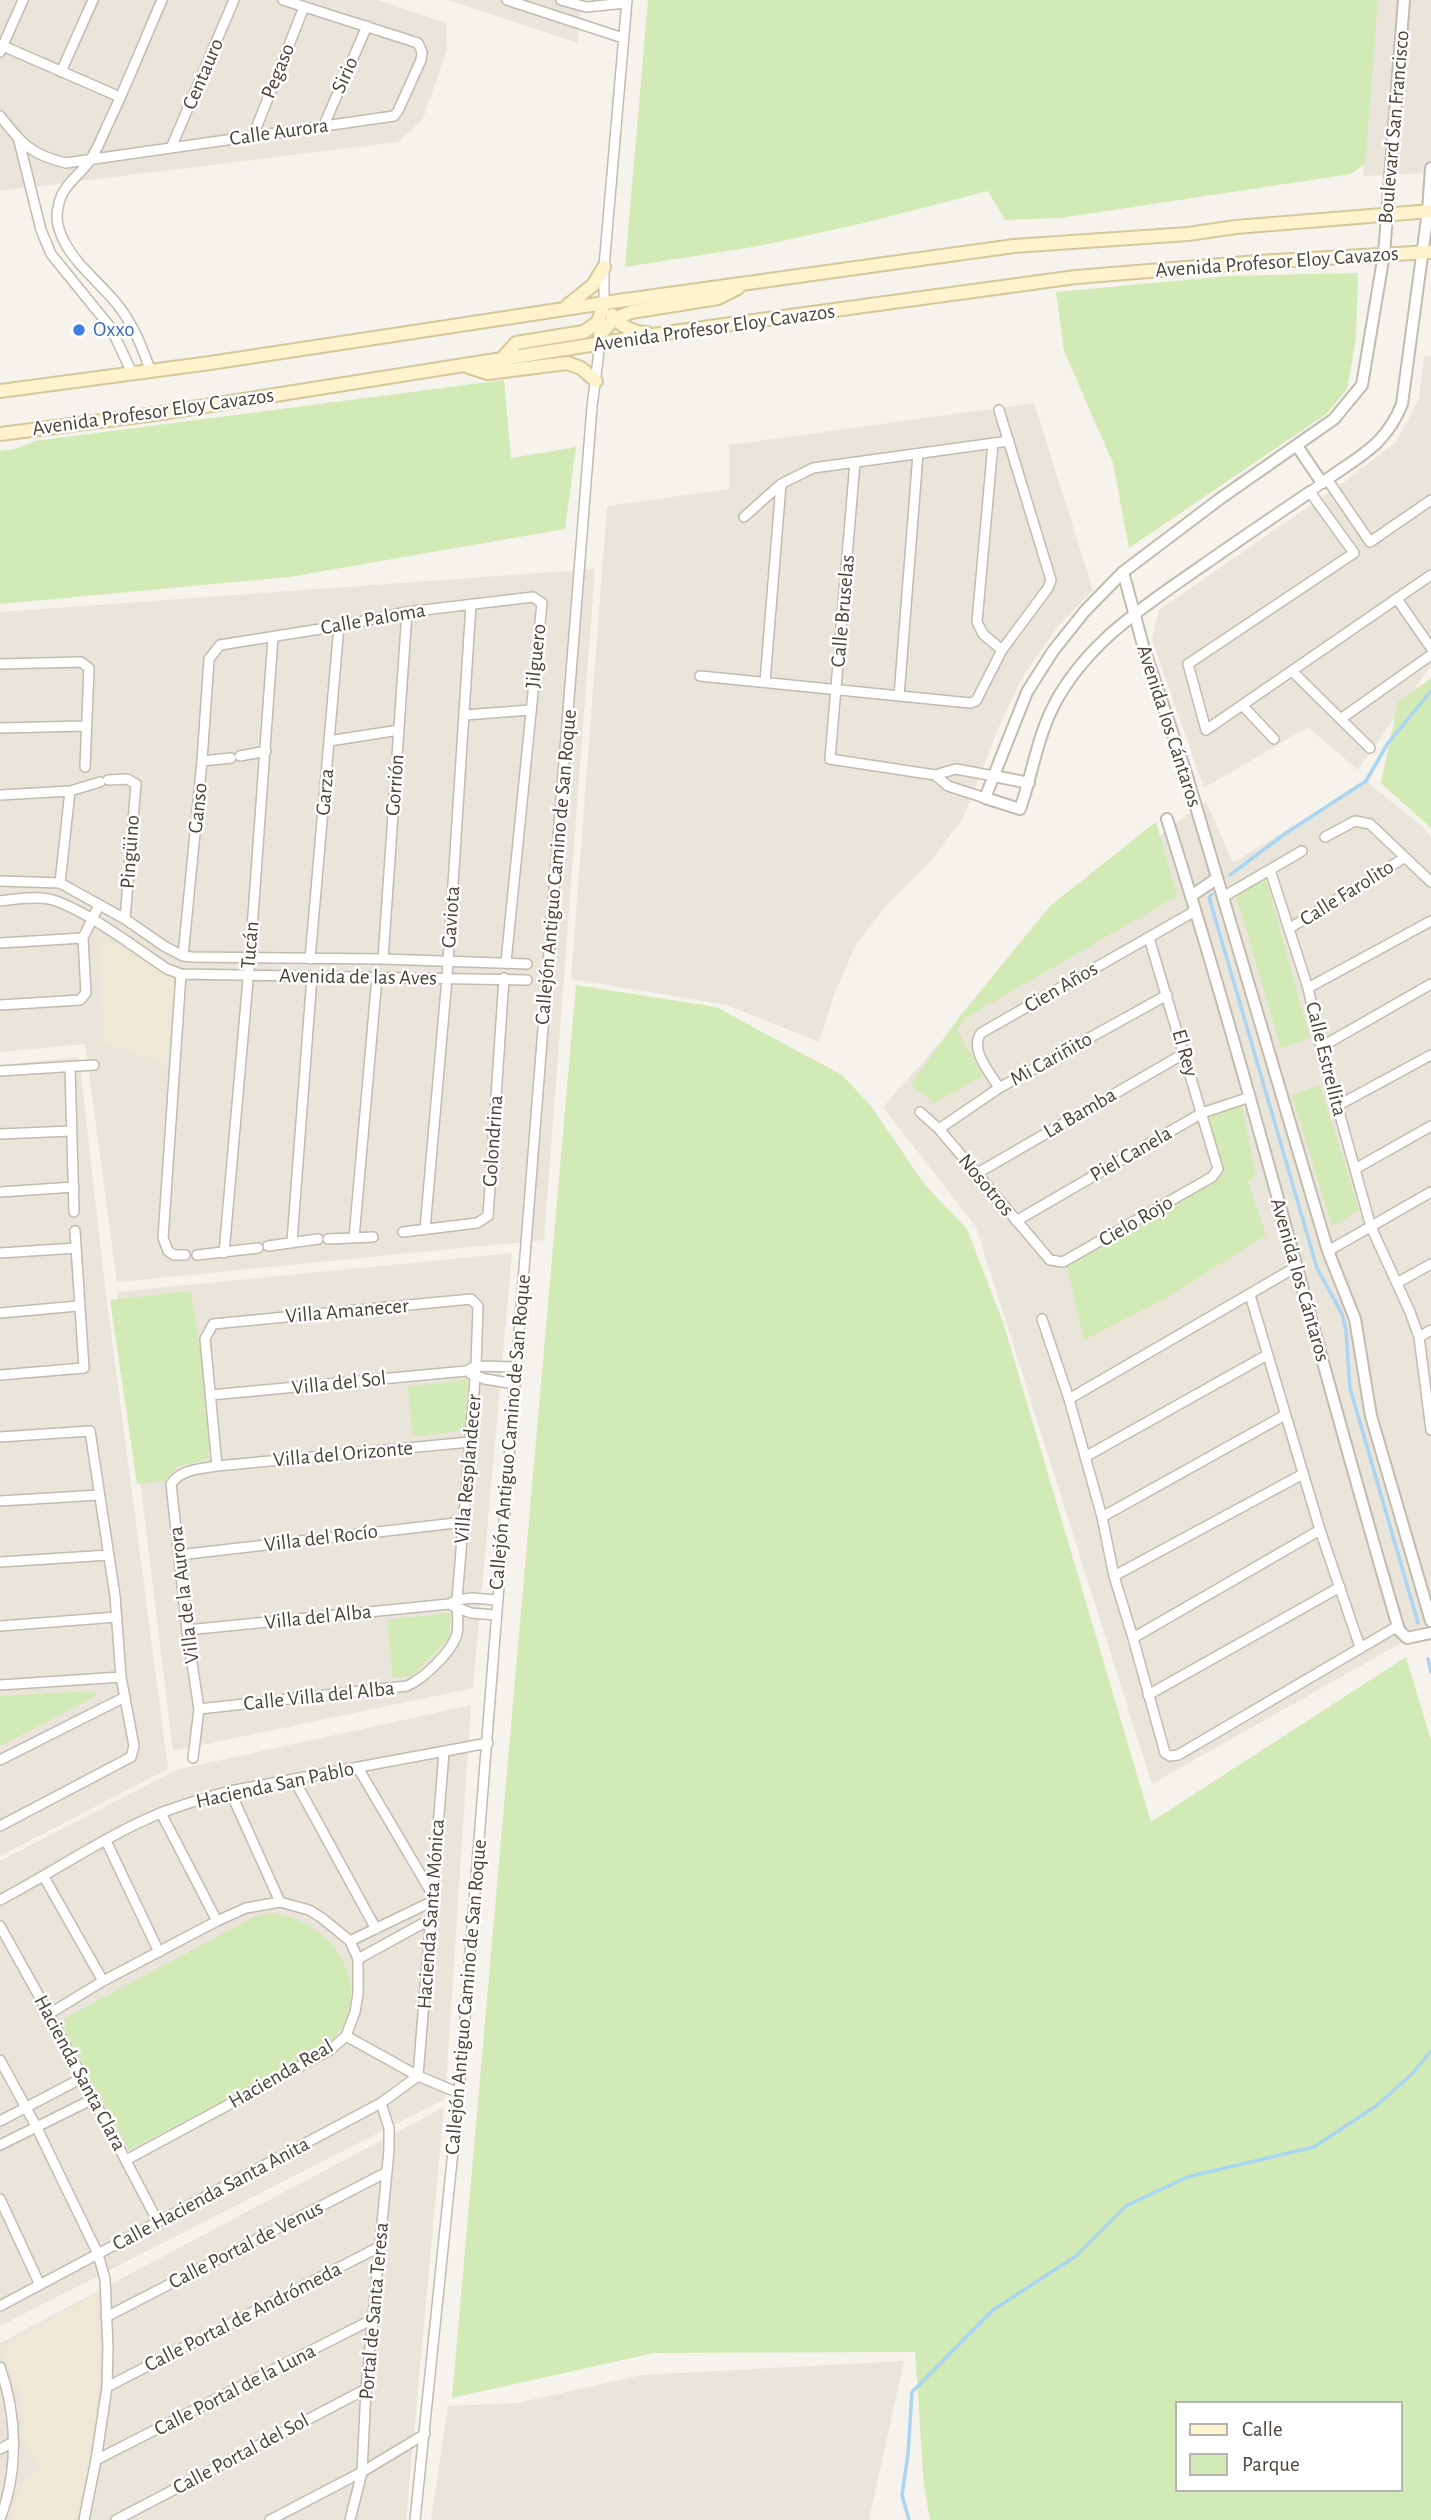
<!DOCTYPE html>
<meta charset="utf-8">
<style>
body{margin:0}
#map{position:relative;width:1431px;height:2520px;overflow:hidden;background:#f6f3ec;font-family:"Alegreya Sans",sans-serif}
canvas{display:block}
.legend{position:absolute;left:1175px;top:2401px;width:228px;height:91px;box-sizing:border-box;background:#fff;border:2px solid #b7b4b0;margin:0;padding:9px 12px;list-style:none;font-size:21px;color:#4b4439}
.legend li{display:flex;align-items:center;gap:14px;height:35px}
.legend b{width:35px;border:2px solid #b7b4b0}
</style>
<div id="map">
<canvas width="1431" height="2520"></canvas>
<ul class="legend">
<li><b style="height:9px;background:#fff3cd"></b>Calle</li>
<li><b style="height:19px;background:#d2eab5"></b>Parque</li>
</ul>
</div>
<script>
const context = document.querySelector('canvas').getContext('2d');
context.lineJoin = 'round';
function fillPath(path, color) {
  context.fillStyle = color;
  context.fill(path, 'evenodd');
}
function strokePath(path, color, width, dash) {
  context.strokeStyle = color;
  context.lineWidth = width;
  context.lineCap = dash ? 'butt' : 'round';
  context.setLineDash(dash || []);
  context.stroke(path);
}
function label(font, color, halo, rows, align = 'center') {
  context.font = font + ' "Alegreya Sans",sans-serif';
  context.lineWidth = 5;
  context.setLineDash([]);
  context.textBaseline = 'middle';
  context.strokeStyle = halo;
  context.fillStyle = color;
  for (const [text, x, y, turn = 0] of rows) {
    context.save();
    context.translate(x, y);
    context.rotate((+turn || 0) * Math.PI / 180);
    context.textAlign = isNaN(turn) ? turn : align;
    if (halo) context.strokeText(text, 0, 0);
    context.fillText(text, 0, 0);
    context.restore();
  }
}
fillPath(new Path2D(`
 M0 0H378L446 23 447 48 423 119 398 142 0 191Z
 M448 0H582L578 43Z
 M1373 0H1431V173L1363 176Z
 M1424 356H1431V665L1358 770 1308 727 1204 788 1152 640 1159 610 1347 480 1396 442 1419 399Z
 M1034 403 1093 590 1058 626 1022 678 1001 722 963 818 929 863 883 909 856 944 834 995 819 1042 727 1005 571 979 607 506 729 489V445Z
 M595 569 544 1240 117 1282 85 1044 0 1052V612Z
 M1366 781 1424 828 1431 838V1626L1152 1784 976 1227 883 1107 1051 917 1206 801 1233 863Z
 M79 1057 105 1286 168 1769 0 1856V1065Z
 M512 1253 473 1688 173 1751 117 1292Z
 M471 1705 445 2099 0 2326V1861L176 1770Z
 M444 2107 406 2520H0V2343Z
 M904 2361 869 2520H431L448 2406 517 2403 642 2375Z`), '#eae5da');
fillPath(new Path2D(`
 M98 937 130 951 176 982 167 1064 105 1043Z
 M97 2295 99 2382 90 2459 75 2520H11L23 2480 41 2469 38 2462 26 2447 20 2393 0 2348Z`), '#efe8d6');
fillPath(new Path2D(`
 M648 0H1378L1365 164 1351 174 1060 218 1005 220 988 191 864 223 759 246 625 267Z
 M1358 273 1356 339 1347 389 1326 414 1129 548 1113 463 1064 351 1056 292 1229 276Z
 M504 380 511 458 576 447 565 529 289 577 0 604V451L15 449 35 441Z
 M1431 678V828L1381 783 1398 702Z
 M1156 822 1177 896 967 1017 957 1030 983 1076 934 1103 911 1084 960 1016 1051 905Z
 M1265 876 1310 1038 1281 1048 1235 892Z
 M576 985 716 1007 842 1075 871 1106 925 1185 967 1229 1003 1322 1151 1822 1406 1657 1431 1740V2520H930L924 2486 915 2352 654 2353 452 2398ZM1177 2403H1401V2490H1177Z
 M1320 1085 1359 1210 1332 1226 1292 1095Z
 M1241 1103 1256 1174 1248 1182 1266 1235 1166 1298 1084 1340 1066 1263 1223 1174 1209 1115Z
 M191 1291 203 1369 209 1446 208 1459 178 1466 164 1481 137 1484 110 1300Z
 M467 1379 465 1430 413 1437 408 1387Z
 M451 1613 449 1638 412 1676 393 1678 387 1620Z
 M94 1691 96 1696 0 1746V1696Z
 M273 1913C339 1922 382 1999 324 2048L129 2150 60 2021 256 1916Z`), '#d2eab5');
strokePath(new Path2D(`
 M1230 875 1286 833 1366 781 1388 743 1431 691
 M1212 894 1209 897 1317 1268 1342 1314 1346 1330 1350 1388 1418 1623
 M1428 1659 1431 1672
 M909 2520 902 2495 908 2454 912 2392 993 2310 1076 2256 1126 2206 1187 2177 1314 2147 1376 2106 1411 2075 1431 2051`), '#a9d4f2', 3.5);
const minor = new Path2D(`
 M507 0 623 38
 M561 0 586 7 626 3
 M3 46 120 97
 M0 52 23 0
 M61 72 93 0
 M0 116C21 143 31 155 66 163L394 116 398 111 421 60 422 52 418 43 283 0
 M324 125 367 26
 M253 136 304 7
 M19 141 41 230 51 254 111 328 132 373
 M171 148 234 0
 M604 303V267L627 0
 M150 370C142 345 133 324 117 304 100 283 78 267 65 243 59 232 55 220 58 208 61 185 79 177 90 160 98 149 103 134 109 122 128 82 144 41 162 0
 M993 443 977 622 983 634 1002 650
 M855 462 830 759 935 775 956 769 994 776
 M1327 479 1370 542 1431 500
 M1322 483 1310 492 1354 553 1188 664 1206 730 1431 575
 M744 517 781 484 813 468 1009 441
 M1397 599 1431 648
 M0 664 81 662 89 668 85 767
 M1292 671 1370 748
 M700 676 970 703 976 701 1002 650 1048 588 1051 580 999 410
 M765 682 781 484
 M899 696 918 454
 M1242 705 1274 739
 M465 715 530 710
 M1342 718 1431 655
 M0 728 85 726
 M329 741 399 730
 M240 756 266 751
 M202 761 231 758
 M935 775 948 786 985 798
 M108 780 127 779 136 784 125 919
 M0 795 70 791 100 782
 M1325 837 1355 821 1370 824 1431 882
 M1270 870 1308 988 1321 1047 1371 1227 1410 1312 1419 1337 1431 1430
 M0 881 60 883 125 919 164 946 183 956 192 957 383 959 527 964
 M60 883 70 791
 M1223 897 1302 851
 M0 901C16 899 34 896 49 899 82 907 137 949 167 969L181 974 527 980
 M1290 928 1404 858
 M0 943 83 938
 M183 956 202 761 209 659 220 645 339 626 407 612 533 597 542 603 506 962
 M310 959 339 626
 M383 959 407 612
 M181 974 163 1238 168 1251 174 1255H185
 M1308 988 1431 921
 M0 1005 80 1000 86 993 83 938 99 905
 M1321 1047 1431 984
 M70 1067 74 1212
 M0 1071 94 1065
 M999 1088C990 1072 969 1050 981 1033L1195 911
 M1337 1106 1431 1055
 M920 1112 939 1129 1050 1260 1063 1262 1212 1177 1218 1169 1149 938
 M939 1129 999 1088 1167 995
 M0 1134 71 1131
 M1355 1169 1431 1126
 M976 1174 1185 1053
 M0 1192 74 1187
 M1016 1221 1202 1113 1250 1097
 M425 1229 447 978 471 604
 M403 1232 477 1223 488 1216 504 978
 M354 1238 377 977
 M328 1239 373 1237
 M292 1242 312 976
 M268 1246 318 1239
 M1328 1251 1431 1192
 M0 1253 76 1248
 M224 1253 250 957 273 637
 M197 1255 258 1248
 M1397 1283 1431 1264
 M1250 1295 1320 1530 1360 1647
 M0 1313 78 1306
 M1042 1319 1069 1399 1102 1517 1114 1576 1133 1638 1320 1530
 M1419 1337 1431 1330
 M471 1374 485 1379 514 1384
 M0 1375 84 1368 75 1231
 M211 1395 466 1371 476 1366 516 1367
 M1069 1399 1296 1267
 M0 1437 90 1431 115 1596 121 1677 0 1685
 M1085 1457 1267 1355
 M0 1501 99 1495
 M1102 1517 1285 1415
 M179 1555 464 1522
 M0 1562 109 1555
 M1114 1576 1303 1474
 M453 1606 471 1613 495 1615
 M0 1626 117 1617
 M187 1630 449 1604 457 1600 472 1598 496 1600
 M1133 1638 1165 1753 1170 1756 1178 1755 1398 1626
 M1148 1695 1340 1587
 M199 1709 407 1686C423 1679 452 1652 457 1634 459 1624 457 1610 457 1600L476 1366 478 1306 471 1299 213 1324 205 1339 217 1466
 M193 1758 199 1709 187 1630 171 1484C181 1469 200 1469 217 1466L470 1442
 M0 1760 125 1697
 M358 1768 431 1892
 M295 1781 376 1929
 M230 1791 280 1902
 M161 1813 217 1921
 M0 1826 131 1757 134 1746 121 1677
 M106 1841 159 1952
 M44 1877 103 1981
 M0 1900C54 1872 106 1835 163 1812 185 1804 208 1797 230 1791L488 1743
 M0 1926 49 2014 158 2222
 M350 1941 431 1902
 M358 1959 429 1920
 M49 2014 103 1981 217 1921 246 1908 280 1902 309 1910 322 1918 350 1941 358 1959V1994L355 2012 346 2036 330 2050 126 2160
 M346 2036 418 2076 459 2093
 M0 2060 36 2126 98 2254 105 2279 108 2348 107 2387 96 2460 84 2520
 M0 2121 82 2078
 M0 2145 93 2099
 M0 2199 40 2285
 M0 2306 381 2103 418 2076 444 1752
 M106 2317 387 2172
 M0 2367C17 2415 19 2470 0 2519
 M107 2387 379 2247
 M0 2449 13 2442
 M96 2460 373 2319
 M116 2520 366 2389
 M270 2520 362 2472 425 2434
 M350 2520 362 2472 366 2389 389 2150V2128L381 2103
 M415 2520 459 2093 592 407 600 343`);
const tertiary = new Path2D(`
 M1297 446 1322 483C1357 457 1385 447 1402 404L1428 211 1431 168
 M1310 492C1273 517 1236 542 1199 568 1144 606 1085 644 1053 707 1037 739 1032 775 1020 809L985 798 1027 692 1053 651 1085 611 1123 572 1221 498 1334 419 1362 385 1384 254 1404 0
 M1123 572 1144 649 1186 773 1328 1251 1355 1319 1371 1416 1431 1621
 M994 776 1029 783
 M1167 819C1252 1087 1319 1360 1399 1630L1407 1638 1431 1633
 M1191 896 1216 879`);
const secondary = new Path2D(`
 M567 306 593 285 604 267
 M612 315C620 326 634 333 647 333
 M600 343V335L614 319 631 312 718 298 738 288
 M501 360 516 343 584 332 598 322 604 303
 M469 367 488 373 567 363 581 368 596 381
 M0 391 210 363 604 303 1014 246 1188 234 1236 227 1431 211
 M0 434 155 414 666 333 1076 277 1258 262 1431 252`);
strokePath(minor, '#c2bbae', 12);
strokePath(tertiary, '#c2bbae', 14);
strokePath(secondary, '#d6c79b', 16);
strokePath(minor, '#fff', 9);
strokePath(tertiary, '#fff', 10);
strokePath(secondary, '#fff3cd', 12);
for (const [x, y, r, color] of [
 [79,330,7,"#3f7fe0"]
]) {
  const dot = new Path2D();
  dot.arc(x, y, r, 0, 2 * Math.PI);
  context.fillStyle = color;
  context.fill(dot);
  strokePath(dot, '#fff', 2.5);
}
label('21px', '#4b4439', '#fff', [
 ["Pegaso",278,71,-68],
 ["Centauro",203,74,-67],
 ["Sirio",345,75,-66],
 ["Boulevard San Francisco",1394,127,-85],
 ["Calle Aurora",279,132,-8],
 ["Avenida Profesor Eloy Cavazos",1277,262,-4],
 ["Avenida Profesor Eloy Cavazos",714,328,-8],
 ["Avenida Profesor Eloy Cavazos",153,412,-8],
 ["Calle Bruselas",843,611,-85],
 ["Calle Paloma",373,619,-10],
 ["Jilguero",536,656,-84],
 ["Avenida los Cántaros",1169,726,72],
 ["Gorrión",395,785,-86],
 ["Garza",325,792,-85],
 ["Ganso",198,808,-84],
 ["Pingüino",130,852,-86],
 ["Callejón Antiguo Camino de San Roque",556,867,-85],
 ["Calle Farolito",1347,893,-32],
 ["Gaviota",451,917,-86],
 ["Tucán",250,945,-85],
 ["Avenida de las Aves",358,977,1],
 ["Cien Años",1061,987,-30],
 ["El Rey",1185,1053,74],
 ["Mi Cariñito",1051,1059,-29],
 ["Calle Estrellita",1326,1059,76],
 ["La Bamba",1080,1113,-30],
 ["Golondrina",493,1141,-86],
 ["Piel Canela",1131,1154,-30],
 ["Nosotros",986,1185,50],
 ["Cielo Rojo",1136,1221,-30],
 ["Avenida los Cántaros",1300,1280,74],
 ["Villa Amanecer",347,1311,-5],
 ["Villa del Sol",339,1383,-6],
 ["Callejón Antiguo Camino de San Roque",510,1432,-85],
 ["Villa del Orizonte",343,1454,-5],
 ["Villa Resplandecer",468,1469,-85],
 ["Villa del Rocío",321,1538,-7],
 ["Villa de la Aurora",184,1595,-97],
 ["Villa del Alba",318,1617,-6],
 ["Calle Villa del Alba",319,1696,-6],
 ["Hacienda San Pablo",275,1785,-12],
 ["Hacienda Santa Mónica",431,1914,-86],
 ["Callejón Antiguo Camino de San Roque",466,1997,-85],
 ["Hacienda Santa Clara",80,2073,62],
 ["Hacienda Real",281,2074,-30],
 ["Calle Hacienda Santa Anita",211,2194,-28],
 ["Calle Portal de Venus",246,2245,-27],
 ["Portal de Santa Teresa",374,2311,-85],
 ["Calle Portal de Andrómeda",243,2317,-27],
 ["Calle Portal de la Luna",235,2390,-27],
 ["Calle Portal del Sol",241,2454,-28]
]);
label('21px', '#366cbe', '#fff', [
 ["Oxxo",93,330]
], 'left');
</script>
